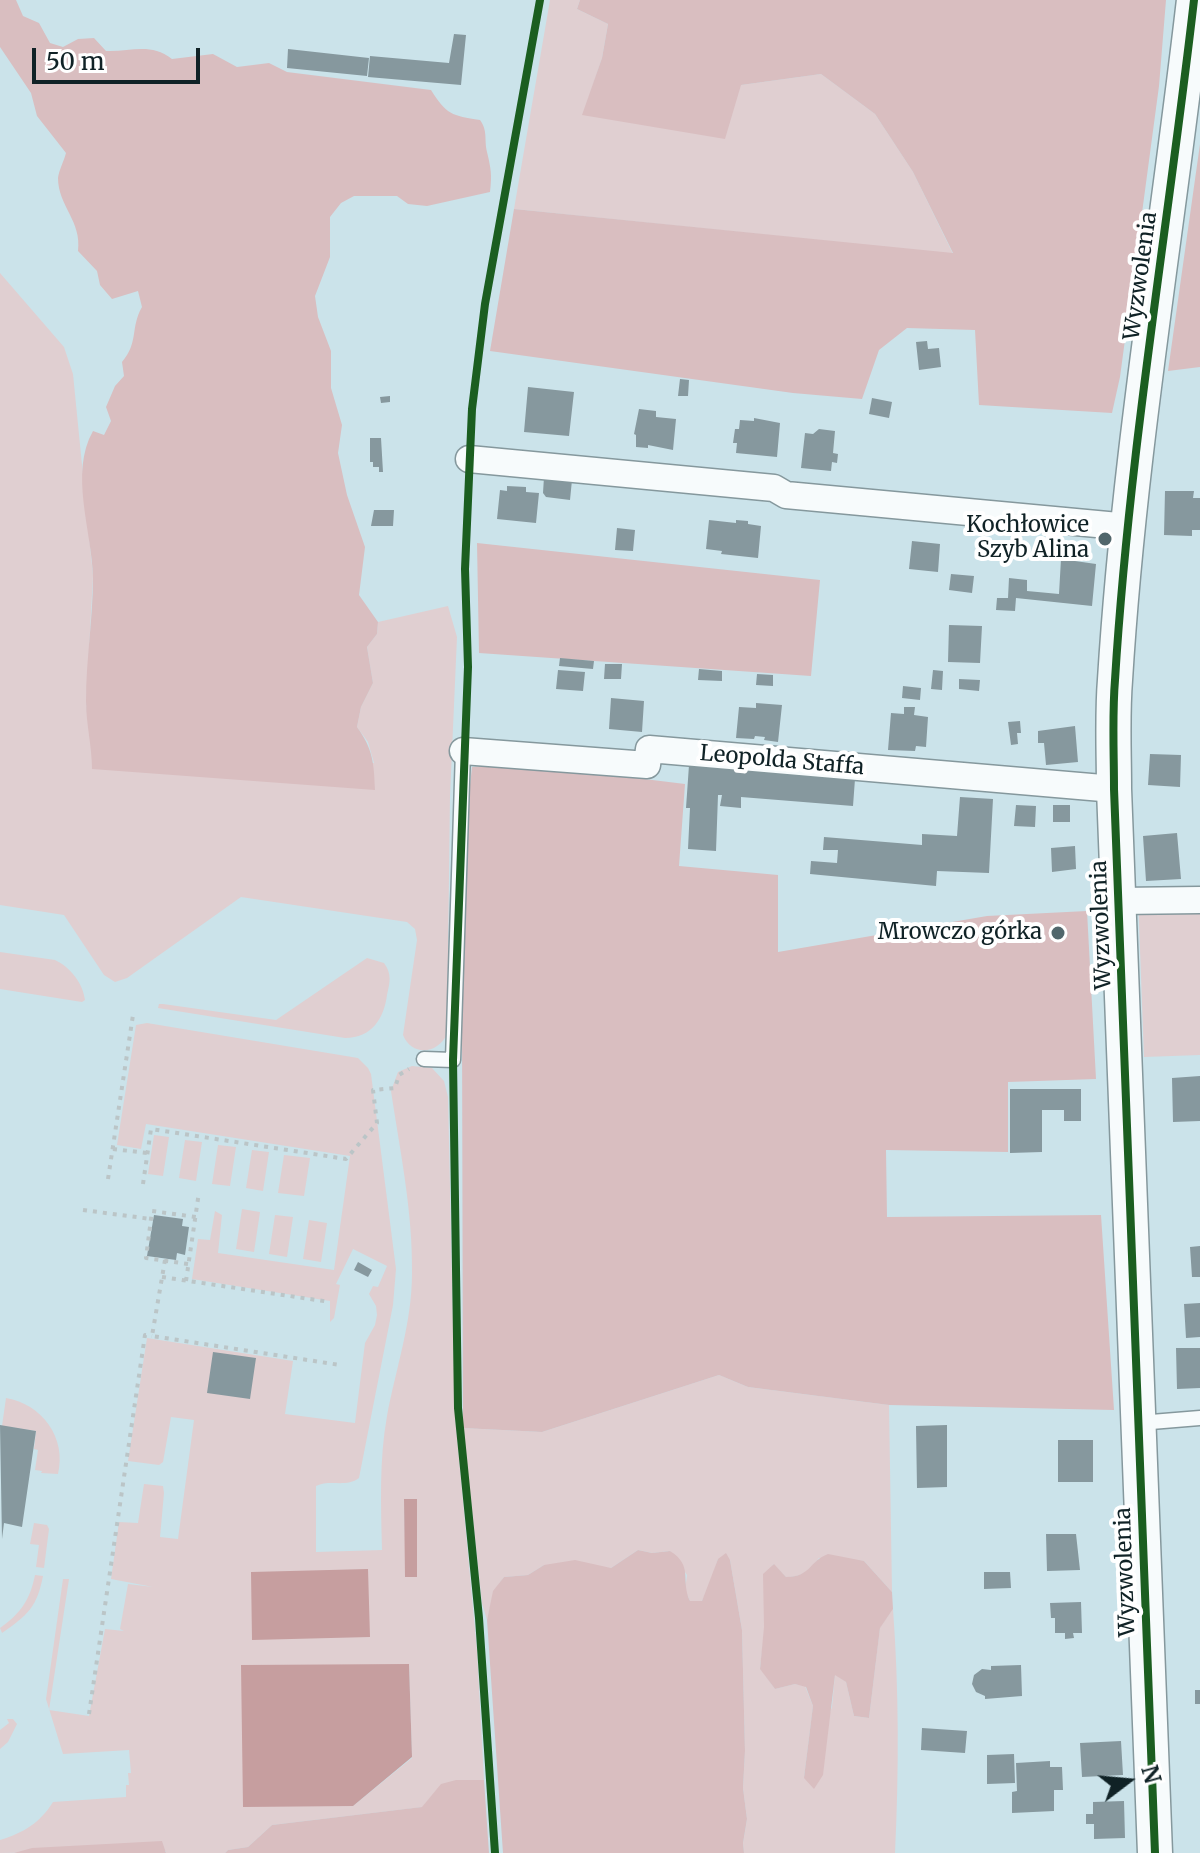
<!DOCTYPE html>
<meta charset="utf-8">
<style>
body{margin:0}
#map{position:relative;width:1200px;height:1853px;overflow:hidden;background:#cbe3ea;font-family:Merriweather,serif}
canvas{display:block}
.north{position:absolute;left:1088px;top:1741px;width:80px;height:80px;-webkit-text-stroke:6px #fff;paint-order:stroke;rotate:74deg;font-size:22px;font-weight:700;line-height:32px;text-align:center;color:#102226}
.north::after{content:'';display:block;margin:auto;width:28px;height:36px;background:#102226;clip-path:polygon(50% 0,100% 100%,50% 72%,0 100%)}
.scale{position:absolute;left:32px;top:48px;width:168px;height:36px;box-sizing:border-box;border:4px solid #102226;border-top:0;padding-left:10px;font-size:24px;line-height:28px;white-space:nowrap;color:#102226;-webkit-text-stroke:6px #fff;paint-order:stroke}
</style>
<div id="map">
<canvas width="1200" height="1853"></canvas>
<div class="north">N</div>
<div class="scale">50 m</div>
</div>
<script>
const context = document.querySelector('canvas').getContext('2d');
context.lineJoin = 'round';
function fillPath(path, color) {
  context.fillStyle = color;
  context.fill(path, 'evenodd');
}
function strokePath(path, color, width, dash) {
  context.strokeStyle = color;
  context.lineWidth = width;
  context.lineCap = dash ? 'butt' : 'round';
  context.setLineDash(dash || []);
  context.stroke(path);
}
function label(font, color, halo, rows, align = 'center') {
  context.font = font + ' Merriweather,serif';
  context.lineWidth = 8;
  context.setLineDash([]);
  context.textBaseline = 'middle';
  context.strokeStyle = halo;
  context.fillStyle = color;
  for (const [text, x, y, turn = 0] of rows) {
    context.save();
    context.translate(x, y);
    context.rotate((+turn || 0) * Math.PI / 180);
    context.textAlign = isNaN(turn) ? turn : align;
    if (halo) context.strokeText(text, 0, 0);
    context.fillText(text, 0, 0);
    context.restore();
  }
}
fillPath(new Path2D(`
 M550 0H580L577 9 608 24 602 58 583 115 741 85 821 74 875 114 913 172 953 254 514 209Z
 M0 273 64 347 73 374 93 576 86 705 92 743V769L374 763 368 742 357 727 361 707 373 683 367 647 377 634 378 622 448 606 457 637 450 796 447 1034C438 1054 412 1057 403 1035L417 940 415 929 407 922 241 897 127 978 115 982 104 975 64 915 0 905Z
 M1138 896H1200V1055L1144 1057Z
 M0 952 55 960C70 967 83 983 85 1000L82 1002 0 989Z
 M367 958 384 963C392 974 390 982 387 995 384 1018 372 1038 345 1038L158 1008 159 1004H163L276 1020Z
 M147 1023 358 1058 368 1068 371 1074 396 1269 393 1305 359 1478C346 1488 330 1479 316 1486V1552L382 1550C381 1505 379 1461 387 1416 396 1368 412 1323 412 1273 413 1212 400 1151 391 1091L398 1072 412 1066 432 1068 444 1081 448 1097 455 1416 477 1651 484 1780C448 1780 446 1778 423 1807L272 1825 248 1847 228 1850 225 1853H166V1851L0 1853V1840C23 1833 40 1823 53 1802L126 1797V1785H129L128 1773H131L129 1750 63 1754 46 1699 63 1579H69L49 1710 89 1716 105 1629 124 1631 120 1629 128 1584 153 1587 111 1579 119 1522 138 1523 144 1484 163 1486 164 1493 160 1537 178 1539 194 1420 171 1417 163 1462 159 1465 128 1461 147 1338 293 1361 285 1414 355 1423 365 1343 375 1325 377 1315 376 1306 369 1294 373 1286 378 1287 387 1266 353 1249 336 1284 340 1285 334 1318 330 1322V1301L192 1279 198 1239 210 1240 215 1211 222 1215 218 1253 334 1270 350 1156 146 1124 141 1149 117 1145 136 1025ZM416 1499 417 1577H406L404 1500ZM409 1664 412 1758 353 1806Z
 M154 1135 169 1137 163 1176 148 1174Z
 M185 1140 202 1142 196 1181 179 1178Z
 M218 1145 236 1147 230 1186 212 1184Z
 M252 1150 269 1152 263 1191 246 1188Z
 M284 1155 310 1158 304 1196 278 1193Z
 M242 1209 260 1212 254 1252 236 1249Z
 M275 1215 293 1217 287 1257 269 1254Z
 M309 1220 327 1223 321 1262 303 1259Z
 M719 1375 748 1387 889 1405 892 1592 864 1561 819 1558C809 1571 803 1577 786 1577L773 1564 760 1668 775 1689 795 1684 805 1686 813 1706 804 1778 832 1707 835 1674 846 1682 854 1716 869 1718 880 1627 893 1609C899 1690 899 1772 895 1853H744L743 1843 747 1819 743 1788 745 1751 742 1630 730 1560 718 1559 707 1593 701 1602 690 1601 685 1590 687 1575 670 1551 652 1553 638 1550 611 1568 544 1565 528 1575 504 1577 494 1591 487 1620 482 1603 463 1428 542 1432Z
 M6 1398C42 1404 67 1438 58 1474L41 1473 42 1471 35 1470 38 1450 34 1449 36 1431 2 1426Z
 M34 1523 47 1525 49 1529 44 1568 36 1567 39 1545 30 1544Z
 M35 1575 43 1576C37 1607 28 1615 2 1633L0 1628C21 1613 30 1600 35 1575Z
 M7 1719H13L17 1724 8 1742 0 1749V1730L9 1723Z`), '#e0cfd1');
fillPath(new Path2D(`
 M0 0H16L23 16 39 23 50 43 63 47 78 39 94 38 106 51C131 52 150 42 172 59L213 54 237 67 269 63 287 72 431 90C446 114 452 116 480 120 488 131 484 139 487 152 491 169 492 174 490 192L427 206 408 204 397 196H354L341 203 330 217V257L315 296 318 317 331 351V388L342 425 338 453 347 495 365 547 359 595 378 622 377 634 367 647 373 683 361 707 357 727C373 749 374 763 375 790L92 769C92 746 86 724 86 701 86 660 93 618 93 577 92 531 69 473 93 431L104 435 111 421 106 407 115 386 124 376 122 362C139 342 130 328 142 307L138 291 112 299 100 285 97 271 78 251C82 221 58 206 58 178 59 170 64 161 66 153L37 116 31 93 0 47Z
 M580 0H1166L1159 86 1120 377 1112 413 979 405 975 330 907 328 879 350 862 399 793 393 490 351 514 209 953 253 913 172 875 114 821 74 741 85 725 139 582 115 602 58 608 24 577 9Z
 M1200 144V367L1168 371Z
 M477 543 820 580 811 676 479 653Z
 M514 763 685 784 679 866 778 875V952L987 916 1087 911 1096 1079 1008 1082V1152L886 1150 887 1217 1101 1215 1114 1410 889 1405 748 1387 719 1375 542 1432 463 1428 462 1021 465 831 472 767Z
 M638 1550 652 1553 670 1551C694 1566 680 1580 690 1601H702L718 1559 726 1553 730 1560 742 1630 745 1751 743 1788 747 1819 743 1843 744 1853H503L487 1620 493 1591 504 1577 528 1575 544 1565 575 1560 611 1568Z
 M828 1554 864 1561 892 1592 893 1609 880 1628 869 1718 854 1716 846 1682 835 1675 823 1775 814 1789 804 1778 813 1706 806 1687 795 1684 775 1689 760 1669 764 1627 763 1574 774 1564 786 1577C811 1577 809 1561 828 1554Z
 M456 1780H484L489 1853H225L228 1850 248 1847 272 1825 422 1807 441 1784Z
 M162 1841 166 1853H14L32 1848Z`), '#d9bec0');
fillPath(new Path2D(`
 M404 1499H417V1577H405Z
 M368 1569 370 1637 252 1640 251 1572Z
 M409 1664 412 1757 353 1806 243 1807 241 1665Z`), '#c69e9f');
fillPath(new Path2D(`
 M454 34 466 35 461 85 368 77 370 56 449 63Z
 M288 49 369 58 367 76 287 68Z
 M927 341 928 349 939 348 941 367 919 370 916 342Z
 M680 379 689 380 688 396H678Z
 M528 387 574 392 569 436 524 432Z
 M390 396V402L381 403 380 397Z
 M872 398 892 402 889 418 869 414Z
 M639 409 656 411V417L676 419 673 450 648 445V448L636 447V435L634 434Z
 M754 418 780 423 777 457 736 453 737 443H733L735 429H739L740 420 754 421Z
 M819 429 835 431 833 453 838 454 837 463 832 462 831 471 801 468 805 433 813 434Z
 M370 438H381L383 472H379V467H373V462H370Z
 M544 477 572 480 570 500 546 497 543 493Z
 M507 486 526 487V492L539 493 536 523 497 519 500 490 507 491Z
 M1165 491H1194L1193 498H1200V530H1192V536L1164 535Z
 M374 510H394L393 526H371Z
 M709 520 736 523V520L748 521V524L761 526 758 558 721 554 722 551 706 549Z
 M617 528 635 530 633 551 615 550Z
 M912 541 940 544 938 572 909 569Z
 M1061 559 1096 564 1092 606 1016 598 1015 611 996 610 997 598H1008L1009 578 1027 580V591L1059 594Z
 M951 574 974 576 972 593 949 590Z
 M949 625 982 626 980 663 948 662Z
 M560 658 594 661 593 669 559 666Z
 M605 664H622L621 679H604Z
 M699 669 722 671V681L698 680Z
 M558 670 585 672 583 691 556 689Z
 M933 670 943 671 942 690 931 689Z
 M757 674 773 675V686L756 685Z
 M959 679 980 680 979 691 959 689Z
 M903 686 921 688 920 700 902 698Z
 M611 698 644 701 642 732 609 729Z
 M756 703 782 705 778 742 764 740 765 737 755 736 754 739 736 738 739 707 756 708Z
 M904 707H915L914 715 928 717 926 747 916 746 915 751 888 750 891 713 904 714Z
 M1020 721 1021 733H1017L1018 744 1011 745 1008 722Z
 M1075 726 1078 762 1046 765 1044 743H1038V731Z
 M1150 754 1181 755 1180 787 1148 785Z
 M689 765 855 779 853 806 741 797V808L720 806 722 795H718L716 851 688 849 690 808H686Z
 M960 797 993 799 989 873 937 871 936 886 810 874 811 861 837 863 838 850H823L824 837 922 845V834L957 836Z
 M1016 805 1036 806 1035 827 1014 826Z
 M1053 805H1070V822H1053Z
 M1177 833 1181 879 1146 881 1143 836Z
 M1075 846 1076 869 1052 872 1051 848Z
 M1200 1076V1121L1173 1122 1172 1078Z
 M1010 1089H1081V1121H1064V1110H1042V1152L1010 1153Z
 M154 1215 183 1219 182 1226 189 1227 185 1255 177 1253 176 1260 147 1256Z
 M1200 1246V1277H1192L1190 1247Z
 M358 1262 372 1270 368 1277 354 1270Z
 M1200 1303V1337L1186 1338 1184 1304Z
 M1176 1348H1200V1388L1177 1389Z
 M213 1352 256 1358 250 1399 207 1393Z
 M0 1425 36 1431 22 1527 4 1523 2 1539Z
 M947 1425V1487L917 1488 916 1426Z
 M1058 1440H1093V1482H1058Z
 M1046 1534H1076L1080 1570 1047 1571Z
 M984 1572H1010L1011 1588 984 1589Z
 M1081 1602 1082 1633H1073L1074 1638 1065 1639V1633H1055V1618H1051L1050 1603Z
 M1021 1665 1022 1696 985 1699V1696L976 1692 972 1684 974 1675 982 1669 991 1670V1666Z
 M1195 1690H1200V1704H1195Z
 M922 1728 967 1731 965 1753 921 1750Z
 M1121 1741 1123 1775 1082 1777 1080 1743Z
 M1014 1754 1015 1783 987 1784V1755Z
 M1050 1761V1767H1062L1063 1790H1054V1811L1012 1813V1792L1017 1791 1016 1763Z
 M1124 1801 1125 1838 1094 1839V1824H1086V1814H1093V1802Z`), '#86989e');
const service = new Path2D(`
 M424 1059 453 1060 463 751
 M1139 1423 1200 1418`);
const minor = new Path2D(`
 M469 459 774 488 786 495 1129 527
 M463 751 647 765 649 749 1114 789
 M1119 901 1200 900`);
const tertiary = new Path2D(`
 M1155 1853 1114 789C1114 753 1112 716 1115 680 1129 452 1168 227 1194 0`);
strokePath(service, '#85989d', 17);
strokePath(minor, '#85989d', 29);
strokePath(tertiary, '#85989d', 37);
strokePath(new Path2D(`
 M113 1149 147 1153
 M108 1179 133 1015
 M143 1184 151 1129 346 1159 377 1123 373 1090 395 1088 399 1075 409 1069
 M83 1210 151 1219
 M165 1260 152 1336 340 1365
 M188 1264 146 1258 152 1211 196 1217
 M162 1277 330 1302
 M186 1281 199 1192
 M89 1714 145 1335 152 1336`), '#bbc5c7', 4, [4, 6]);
strokePath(service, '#f7fbfc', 14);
strokePath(minor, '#f7fbfc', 26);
strokePath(tertiary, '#f7fbfc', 34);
strokePath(new Path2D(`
 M495 1853 479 1618 458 1408 453 1060 468 667 465 569 472 409 485 304 540 0
 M1155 1853 1114 789C1114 753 1112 716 1115 680 1129 452 1168 227 1194 0`), '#1b5e20', 8);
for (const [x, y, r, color] of [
 [1105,539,8,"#51666b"],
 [1058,933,8,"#51666b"]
]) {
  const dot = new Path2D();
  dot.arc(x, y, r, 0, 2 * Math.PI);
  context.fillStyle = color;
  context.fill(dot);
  strokePath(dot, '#fff', 3);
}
label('22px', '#102226', '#fff', [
 ["Wyzwolenia",1141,276,-82],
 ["Leopolda Staffa",782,761,5],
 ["Wyzwolenia",1102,925,-92],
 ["Wyzwolenia",1126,1572,-92]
]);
label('22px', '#102226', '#fff', [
 ["Kochłowice",1089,526],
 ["Szyb Alina",1089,551],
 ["Mrowczo górka",1042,933]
], 'right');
</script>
